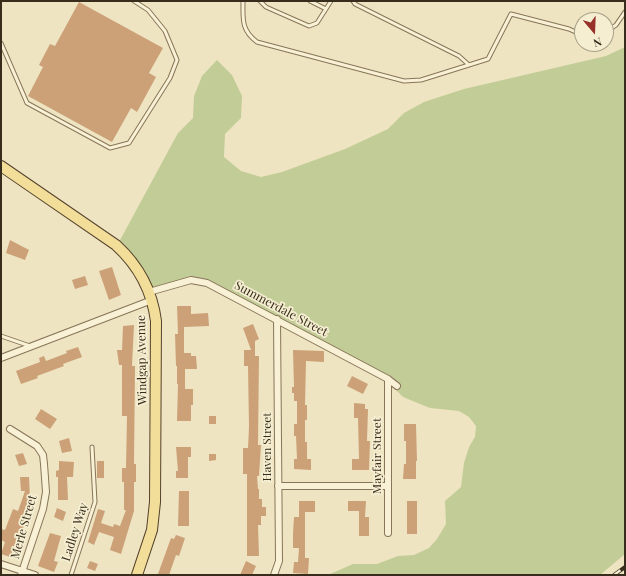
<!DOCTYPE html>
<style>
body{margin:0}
#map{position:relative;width:626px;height:576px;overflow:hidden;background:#eee4c2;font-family:"Playfair Display",serif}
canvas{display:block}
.frame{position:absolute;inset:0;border:2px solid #382c1d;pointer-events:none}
.north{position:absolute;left:574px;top:12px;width:40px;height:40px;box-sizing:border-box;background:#f5eed1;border:1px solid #a9a089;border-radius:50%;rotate:161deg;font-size:11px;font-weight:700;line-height:16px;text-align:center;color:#382c1d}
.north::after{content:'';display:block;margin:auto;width:14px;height:18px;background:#973029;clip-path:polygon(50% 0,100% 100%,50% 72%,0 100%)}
</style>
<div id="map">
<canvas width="626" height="576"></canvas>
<div class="frame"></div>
<div class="north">N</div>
</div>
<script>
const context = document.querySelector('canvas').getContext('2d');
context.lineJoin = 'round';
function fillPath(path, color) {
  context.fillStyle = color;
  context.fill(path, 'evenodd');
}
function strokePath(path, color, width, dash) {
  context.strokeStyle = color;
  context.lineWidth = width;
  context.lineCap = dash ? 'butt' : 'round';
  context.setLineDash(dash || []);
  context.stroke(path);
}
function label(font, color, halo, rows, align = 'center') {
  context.font = font + ' "Playfair Display",serif';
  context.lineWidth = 3.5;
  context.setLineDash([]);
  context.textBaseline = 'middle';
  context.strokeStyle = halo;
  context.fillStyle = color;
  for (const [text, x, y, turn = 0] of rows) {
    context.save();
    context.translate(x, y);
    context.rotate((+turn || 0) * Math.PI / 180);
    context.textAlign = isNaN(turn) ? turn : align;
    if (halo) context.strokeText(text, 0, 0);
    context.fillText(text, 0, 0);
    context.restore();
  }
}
fillPath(new Path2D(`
 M625 47V554L600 575H328L353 564H377L398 556 414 555 429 548 437 539 446 524 445 501 461 487 464 463 469 447 475 437 476 426 469 417 459 411 430 408 403 397 395 389 393 378 209 281 191 277 151 289 119 242 178 133 193 118 194 96 202 76 217 60 232 75 242 96 241 118 225 134 224 157 241 171 261 177 282 172 345 149 388 129 404 113 424 102 464 89 606 56Z`), '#c2cc96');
fillPath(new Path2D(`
 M79 2 163 48 149 73 156 77 137 112 131 108 112 142 28 96 43 67 39 65 50 44 55 46Z
 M10 240 29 250 25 260 6 253Z
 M112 267 121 295 109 300 99 271Z
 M85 276 88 285 75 289 72 280Z
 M177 306H191V314L208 313 209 326 184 327V353H191V356H196L197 369H185V389H193V405H191V421H177L178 384H177V366H176L175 334H178Z
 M253 324 259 339 255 341V356H259L258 445H261L259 476H257L258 489H259V499H262V507H266V516H261V525H258L259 556H247V474H243V448H248L249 427 248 366H244V350H251L243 328Z
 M134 325 132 366H135L134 464H136V482H134V511L121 554 110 550 114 537 99 532 94 545 88 542 98 509 105 511 101 523 113 527 114 524 120 526 126 510H124V482H122V468H126L127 416H122V365H119L117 350H122L123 326Z
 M78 347 82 357 63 364 64 366 37 376 38 378 21 384 16 371 40 362 39 358 44 356 46 361 67 353 66 351Z
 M293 350 324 351V362L306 361 305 405H307V420H305V442H307V459H311V470L294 469V459H297L296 436H294V424H297V401H294V393H292V387H294Z
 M352 376 368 384 363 394 347 386Z
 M354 403 365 404V409H368L367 441H370L369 470H352V459H359L358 418H354Z
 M41 409 57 419 50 429 35 419Z
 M209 416H216V424H209Z
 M404 424H416L417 461H416V479H403L404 464H406V441H404Z
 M69 438 72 451 62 453 59 441Z
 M176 447H191V457H188V478H176V471H178Z
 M23 453 27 464 19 466 15 455Z
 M209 454H216V460L209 461Z
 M59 461 74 462 73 477H67L68 500H58V477H56V471L59 470Z
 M97 461H104V478H97Z
 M20 477H29L30 499 25 514 31 516 28 523 25 521 22 532H20L10 557 1 554 5 542 1 540V529L5 530 13 509 18 511 25 491H21Z
 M179 491H189V526H178Z
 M299 501H315V512H305V558H309L308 574 293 573 294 562H298L299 548H293V533L294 517H299Z
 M348 501H366L365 517H369V536H359V511H348Z
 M407 501H417V534H407Z
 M57 508 66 512 63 521 54 517Z
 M50 533 61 536 54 561 58 562 54 572 38 566Z
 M176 535 185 538 179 556 176 555 169 575 158 574 171 538 174 539Z
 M90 561 98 564 95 571 87 568Z
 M246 561 256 566 252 575H240Z`), '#cca178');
const lane = new Path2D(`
 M243 1C243 19 241 30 257 42L404 81 421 80 488 59 511 14 569 29 582 35
 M260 1 266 7 309 26 317 23 331 1
 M310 1 326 9
 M353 1 355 4 459 56 469 65
 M606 32 616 25 625 12
 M1 43 27 103 110 148 129 143 170 78 177 60 165 31 148 10 134 1
 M1 336 30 346
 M71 575 95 502 92 447`);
const street = new Path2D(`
 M149 292 191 280 207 283 388 379 397 386
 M1 358 152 300
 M10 429 37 446 43 455 44 464 46 492 43 509 21 575
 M278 486H388
 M388 533V379
 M1 564 35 575
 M274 575 279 561 277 319`);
const primary = new Path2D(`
 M1 166 116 245C139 266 152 290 156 321L155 502 152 530 137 575`);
strokePath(lane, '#887559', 5);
strokePath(street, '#887559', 8);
strokePath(primary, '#55432d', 12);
strokePath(lane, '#f9f1d5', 3);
strokePath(street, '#f9f1d5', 6);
strokePath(primary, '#f2dd99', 10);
const rail = new Path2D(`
 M614 575 625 567`);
strokePath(rail, '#382c1d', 4);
strokePath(rail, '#f5eed1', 2.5, [8]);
label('12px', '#382c1d', '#f5eed1', [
 ["Summerdale Street",281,309,28],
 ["Windgap Avenue",142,360,-91],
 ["Haven Street",267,447,-90],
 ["Mayfair Street",377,456,-90],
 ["Merle Street",24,527,-74],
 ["Ladley Way",75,532,-72]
]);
</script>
